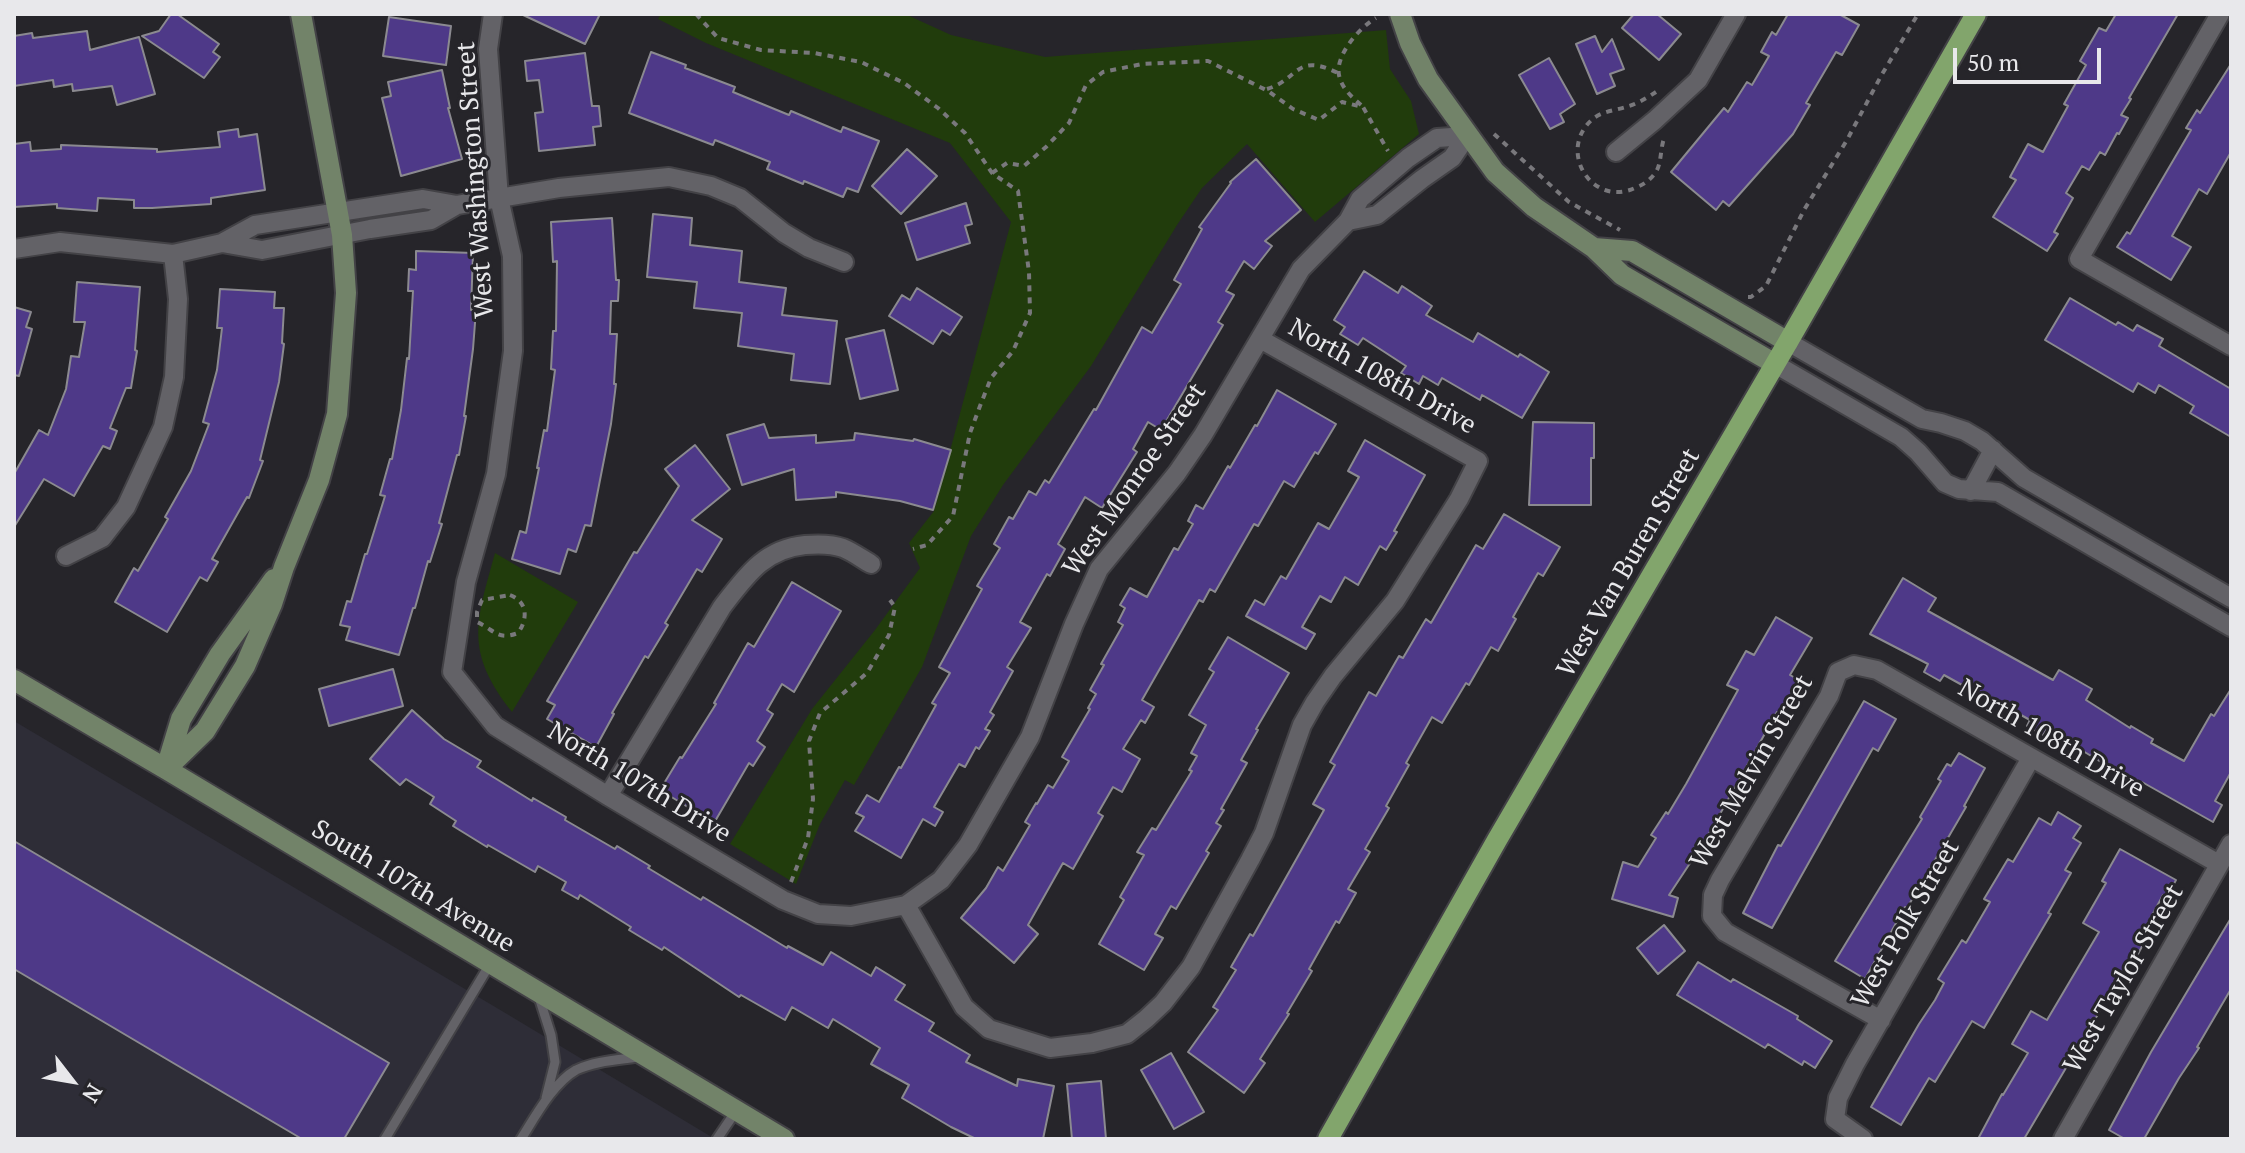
<!DOCTYPE html>
<style>
body{margin:0}
#map{position:relative;width:2245px;height:1153px;overflow:hidden;background:#26252a;font-family:"PT Serif",serif}
canvas{display:block}
.frame{position:absolute;inset:0;border:16px solid #e8e8eb;pointer-events:none}
.north{position:absolute;left:32px;top:1041px;width:80px;height:80px;-webkit-text-stroke:6px #26252a;paint-order:stroke;rotate:121deg;font-size:22px;font-weight:700;line-height:32px;text-align:center;color:#e8e8eb}
.north::after{content:'';display:block;margin:auto;width:28px;height:36px;background:#e8e8eb;clip-path:polygon(50% 0,100% 100%,50% 72%,0 100%)}
.scale{position:absolute;left:1953px;top:48px;width:148px;height:36px;box-sizing:border-box;border:4px solid #e8e8eb;border-top:0;padding-left:10px;font-size:24px;line-height:28px;white-space:nowrap;color:#e8e8eb;-webkit-text-stroke:6px #26252a;paint-order:stroke}
</style>
<div id="map">
<canvas width="2245" height="1153"></canvas>
<div class="frame"></div>
<div class="north">N</div>
<div class="scale">50 m</div>
</div>
<script>
const context = document.querySelector('canvas').getContext('2d');
context.lineJoin = 'round';
function fillPath(path, color) {
  context.fillStyle = color;
  context.fill(path, 'evenodd');
}
function strokePath(path, color, width, dash) {
  context.strokeStyle = color;
  context.lineWidth = width;
  context.lineCap = dash ? 'butt' : 'round';
  context.setLineDash(dash || []);
  context.stroke(path);
}
function label(font, color, halo, rows, align = 'center') {
  context.font = font + ' "PT Serif",serif';
  context.lineWidth = 6;
  context.setLineDash([]);
  context.textBaseline = 'middle';
  context.strokeStyle = halo;
  context.fillStyle = color;
  for (const [text, x, y, turn = 0] of rows) {
    context.save();
    context.translate(x, y);
    context.rotate((+turn || 0) * Math.PI / 180);
    context.textAlign = isNaN(turn) ? turn : align;
    if (halo) context.strokeText(text, 0, 0);
    context.fillText(text, 0, 0);
    context.restore();
  }
}
fillPath(new Path2D(`
 M14 721 507 1014 715 1139H14Z`), '#2e2d37');
fillPath(new Path2D(`
 M661 14H905L951 35 1045 57 1386 30 1390 69 1411 101 1419 134 1315 222 1247 144 1202 188 1177 225 1091 366 1003 485 971 536 922 667 854 785 845 780 820 824 796 884 730 844 812 709 875 630 920 568 909 543 934 511 1011 222 950 143 706 43 658 19Z
 M495 553 578 602 512 712C464 651 476 622 495 553Z`), '#213c0c');
const building = new Path2D(`
 M171 14H177L219 44 213 52 220 57 204 78 142 36 159 31Z
 M521 14H600L585 44Z
 M1634 14H1657L1681 34 1659 60 1622 28Z
 M1788 14H1839L1859 25 1842 55 1836 52 1806 103 1810 105 1793 134 1729 206 1723 201 1716 210 1671 172 1724 108 1728 112 1747 82 1752 85 1769 56 1761 52 1772 32 1776 35Z
 M2116 14H2178L2129 98 2131 99 2121 115 2128 118 2119 134 2117 133 2105 155 2100 152 2089 170 2082 166 2066 193 2073 198 2054 232 2058 234 2047 251 1993 217 2016 180 2010 177 2028 144 2043 152 2068 106 2064 104 2086 65 2080 61 2099 28 2106 31Z
 M389 17 451 26 446 65 383 56Z
 M87 31 90 50 139 37 155 94 117 105 112 86 73 91 72 84 54 87 53 80 14 86V36L32 33 33 38Z
 M1595 36 1602 52 1612 39 1624 69 1610 74 1615 86 1597 94 1576 44Z
 M651 52 686 65 685 68 735 87 733 92 789 115 791 111 841 132 843 127 879 141 858 192 847 188 843 197 804 181 803 184 767 169 770 162 715 140 713 145 629 113Z
 M585 53 592 106H599L601 126 593 127 595 145 539 151 535 113 543 112 539 80 527 81 525 61Z
 M1549 58 1575 104 1560 114 1564 122 1550 129 1519 75Z
 M2231 64V152L2207 194 2199 189 2172 236 2191 247 2171 280 2117 247 2127 232 2130 234 2191 130 2186 128 2197 110 2200 113Z
 M442 70 450 108H448L462 159 401 176 382 98 391 96 388 82Z
 M238 129 239 137 257 134 265 190 211 198V204L152 208H134V200L98 198 97 211 57 208V204L14 207V144L30 142 31 151 61 149V145L157 149V152L220 147 218 132Z
 M907 149 937 176 901 214 872 186Z
 M1256 159 1301 210 1265 241 1272 246 1254 269 1244 261 1226 291 1234 295 1218 322 1223 325 1161 430 1148 422 1133 449 1137 452 1102 508 1085 497 1058 544 1065 549 1050 576 1047 574 1020 622 1031 628 1007 667 1013 671 990 712 994 715 985 729 990 731 979 749 976 747 965 767 959 764 934 807 943 812 935 826 923 819 901 858 855 831 864 817 856 813 867 795 879 802 899 767 901 768 936 705 932 703 950 673 939 667 982 589 977 586 1000 548 994 544 1009 517 1013 519 1029 491 1036 495 1045 480 1049 483 1094 409 1096 410 1142 327 1152 333 1181 284 1174 280 1202 229 1199 227 1231 183 1230 182Z
 M966 203 972 224 965 226 970 243 917 260 905 223Z
 M653 214 692 218 690 245 742 251 739 282 786 288 782 315 837 321 830 384 791 380 794 354 738 346 742 313 694 308 697 282 647 277Z
 M612 218 616 280H619L618 301H611L610 334H617L614 384H616L611 424 591 526 585 525 576 552 568 549 560 574 512 559 520 531 526 533 539 468H537L544 430 547 431 555 370 551 369 553 331H556L557 261 553 262 551 222Z
 M416 251 473 253 471 310H476L473 349 464 416H466L459 455H457L439 523 442 524 430 562 428 561 415 608H413L399 655 346 640 350 627 340 625 347 601 351 602 365 554H367L385 496 380 495 390 459H392L401 410 407 358 409 359 413 291H408L409 269 416 270Z
 M1364 271 1398 293 1402 286 1432 306 1426 315 1473 342 1478 333 1518 357 1520 354 1549 372 1522 418 1482 395 1480 400 1442 378 1438 385 1423 376 1419 384 1401 373 1406 366 1363 338 1358 345 1340 334 1345 327 1334 320Z
 M77 282 140 287 135 350 137 351 131 388H126L110 428 117 431 110 449 103 446 74 496 44 479 14 527V474L39 430 48 435 66 389 71 356 79 357 85 322H74Z
 M917 288 962 317 950 335 942 330 933 344 889 316 902 295 910 300Z
 M220 289 275 292 274 308H284L282 343 284 344 279 382 260 460 263 461 249 498 247 497 212 559 218 562 207 581 200 577 167 632 115 602 134 568 138 571 168 519 165 517 191 471 209 424 203 422 217 370 222 328H217Z
 M2070 298 2116 325 2118 322 2133 331 2137 325 2163 339 2159 346 2231 389V437L2190 413 2194 406 2159 385 2155 393 2138 383 2133 392 2045 340Z
 M14 307 31 312 26 327 32 329 19 376 14 375Z
 M884 330 898 390 860 399 846 339Z
 M1277 390 1336 424 1318 454 1315 452 1294 487 1284 481 1258 526 1254 524 1215 592 1210 589 1203 602 1199 600 1142 700 1154 707 1145 723 1141 720 1123 749 1140 759 1122 792 1113 787 1098 813 1103 816 1073 869 1063 863 1028 925 1038 934 1014 963 961 918 986 888 998 867 1003 871 1030 825 1025 822 1036 803 1037 804 1048 785 1053 788 1069 761 1062 757 1090 709 1088 708 1096 694 1090 690 1104 665 1101 664 1123 625 1118 622 1125 608 1120 605 1130 588 1147 597 1174 548 1178 550 1193 524 1188 521 1196 505 1203 509 1228 466 1230 468 1255 425 1257 426Z
 M1533 422 1594 423V458H1591V505H1529Z
 M764 424 769 438 816 435V443L854 440 855 433 913 441 914 439 951 450 933 510 900 501 836 492V497L796 500 794 469 742 485 727 435Z
 M1365 440 1425 475 1394 531 1397 532 1386 550 1380 546 1358 585 1345 577 1331 602 1320 596 1302 627 1315 634 1306 649 1246 616 1255 600 1264 605 1281 576 1286 579 1318 523 1329 529 1359 477 1348 471Z
 M695 445 730 489 692 520 722 539 702 572 697 569 665 623 668 625 648 658 645 656 612 713 614 714 596 747 547 719 555 705 547 701 634 552 637 553 679 486 665 469Z
 M1504 514 1560 547 1543 576 1538 573 1513 617 1516 619 1498 651 1491 647 1469 685 1466 683 1442 723 1432 717 1406 763 1409 765 1386 806 1389 808 1365 849 1370 852 1348 889 1356 893 1339 923 1336 921 1309 969 1312 971 1287 1013 1289 1014 1260 1059 1265 1063 1244 1093 1188 1052 1218 1010 1213 1007 1236 970 1231 967 1250 934 1253 936 1324 810 1313 804 1335 765 1330 762 1369 692 1376 696 1399 656 1403 658 1426 619 1431 623 1476 545 1483 549Z
 M1903 578 1936 598 1928 611 2053 680 2059 670 2092 689 2086 700 2130 728 2131 726 2153 739 2151 743 2184 761 2211 714 2214 716 2231 689V772L2215 801 2222 805 2213 822 2142 782 2140 784 2101 762 2047 729 2043 735 2027 726 2030 720 1983 694 1982 696 1944 675 1940 681 1924 672 1928 664 1870 634Z
 M792 582 841 611 794 692 782 684 767 710 773 714 757 741 765 747 753 766 749 763 714 823 660 790 680 757 682 758 716 704 714 703 748 643 754 647Z
 M1776 617 1812 638 1790 675 1799 680 1780 714 1777 712 1706 839 1669 895 1678 898 1673 917 1612 899 1623 862 1638 867 1656 838 1651 835 1666 812 1668 814 1686 784 1738 690 1727 685 1746 651 1754 655Z
 M1228 637 1289 673 1256 729 1258 730 1241 760 1247 763 1221 809 1224 810 1216 823 1221 826 1206 851 1209 853 1176 909 1171 906 1155 934 1163 938 1144 970 1099 944 1124 900 1120 897 1144 855 1137 852 1152 828 1156 830 1192 771 1189 770 1197 756 1191 753 1206 725 1189 715 1214 672 1209 669Z
 M393 669 403 706 329 726 319 689Z
 M1864 701 1896 719 1878 751 1873 748 1772 928 1743 913 1778 845 1781 846Z
 M412 710 444 739 481 761 477 767 532 801 533 798 566 817 565 820 615 849 617 846 650 866 648 868 701 900 703 897 787 948 788 946 823 965 831 952 871 976 876 967 905 985 895 1000 934 1023 929 1031 970 1055 966 1062 1017 1086 1018 1079 1054 1086 1043 1139H976L951 1127 902 1098 909 1085 871 1064 880 1048 833 1019 828 1028 792 1007 785 1020 741 995 739 997 664 947 662 950 629 930 631 927 580 895 578 899 562 890 566 882 538 866 535 872 488 845 487 847 453 826 456 821 430 804 434 797 406 779 400 785 370 759Z
 M1959 753 1985 768 1964 806 1966 807 1907 908 1905 907 1865 979 1835 961 1922 819 1920 817 1941 781 1938 779 1947 764 1951 766Z
 M2058 812 2081 826 2073 838 2081 843 2065 870 2071 873 2048 913 2051 914 1984 1028 1972 1021 1935 1082 1929 1078 1901 1125 1871 1107 1919 1024 1935 1000 1944 983 1938 979 1962 940 1966 943 1990 902 1984 899 2008 859 2013 862 2039 818 2051 825Z
 M14 841 389 1063 344 1139H302L14 969Z
 M2120 849 2176 880 2167 897 2163 895 2142 934 2147 937 2138 954 2134 952 2083 1040 2087 1043 2077 1059 2073 1056 2024 1139H1978L2002 1094 2003 1095 2028 1053 2012 1044 2031 1011 2047 1020 2099 932 2083 923 2106 883 2102 881Z
 M2231 918V989L2197 1047 2199 1048 2179 1078 2144 1139H2125L2109 1130 2151 1052Z
 M1664 925 1685 951 1658 974 1637 948Z
 M1698 962 1731 982 1733 979 1798 1016 1797 1019 1832 1041 1815 1068 1804 1061 1802 1065 1768 1044 1765 1048 1677 995Z
 M1171 1053 1204 1112 1174 1129 1141 1070Z
 M1101 1081 1106 1139H1072L1067 1084Z`);
fillPath(building, '#4e3988');
strokePath(building, '#8b8a90', 2);
const lane = new Path2D(`
 M539 997 551 1035 555 1062 546 1098
 M385 1139 490 964
 M521 1139C535 1117 553 1083 576 1070 595 1061 618 1060 638 1057
 M717 1139 736 1111`);
const street = new Path2D(`
 M493 14 488 49 499 198 512 256 513 351 496 474 466 582 452 672 495 726 608 796 783 900 818 914 851 916 906 905 941 880 968 845 1030 737 1074 624 1099 569 1177 473 1203 435 1301 269 1348 221 1360 199 1408 158 1437 138 1467 136
 M2220 14 2079 259 2231 346
 M1616 152 1655 120 1698 80 1736 14
 M1348 221 1377 215 1422 179 1452 158 1467 136
 M222 243 262 250 370 229 431 220 457 205
 M14 249 60 242 173 254 222 243 255 225 423 199 457 205 559 188 669 177 711 186 740 198 784 233 809 248 844 262
 M1788 342 1922 419 1941 423 1965 431 1982 441 2024 478 2231 598
 M1775 364 1901 437 1918 452 1945 483 1959 489 1998 492 2231 627
 M1971 491 1993 450
 M66 556 102 538 126 507 163 427 174 377 178 299 173 254
 M608 796 722 607C746 576 764 549 805 545 817 544 832 544 843 548 853 552 862 559 871 564
 M906 905 964 1007 989 1029 1050 1048 1092 1043 1127 1034 1146 1019 1163 1003 1191 967 1250 860 1264 833 1302 725 1315 702 1333 676 1395 601 1459 499 1478 461 1260 339
 M1881 1020 1725 932 1712 916 1713 895 1720 880 1829 696 1838 672 1854 665 1877 670 2219 864
 M1863 1139 1835 1119 1838 1098 1855 1064 2031 758
 M2063 1139 2231 844`);
const secondary = new Path2D(`
 M1400 14 1410 43 1428 79 1495 172 1534 207 1594 248 1622 275 1775 364
 M1594 248 1632 251 1788 342
 M14 680 166 769 784 1139
 M167 765 181 719 220 654 274 579
 M166 769 205 731 245 666 272 604 284 567 319 480 337 414 346 293 342 235 301 14`);
const primary = new Path2D(`
 M1328 1139 1497 840 1788 342 1976 14`);
strokePath(lane, '#434246', 13);
strokePath(street, '#434246', 22);
strokePath(secondary, '#434246', 24);
strokePath(primary, '#434246', 24);
strokePath(new Path2D(`
 M696 14 718 38 761 50 814 53 861 62 904 83 938 108 965 133 992 173 1018 191 1029 272 1030 313 1013 351 991 378 980 406 970 433 953 516 927 545 913 549
 M1267 89C1300 79 1295 52 1338 73
 M1656 92C1648 97 1639 103 1629 106 1618 110 1603 111 1594 118 1555 149 1592 210 1637 187 1645 184 1651 179 1656 172 1662 162 1660 147 1665 136
 M1361 105C1352 97 1342 89 1339 75 1335 55 1360 27 1376 18
 M1494 134 1569 202 1620 230
 M992 173 1007 163 1024 166 1046 147 1069 123 1086 85 1103 72 1142 64 1208 61 1268 91 1293 109 1319 120 1342 102 1363 107 1388 151
 M1748 297H1751L1766 286 1804 210 1847 140 1881 76 1918 14
 M510 595C528 602 528 619 518 633 497 641 495 630 477 622V612L482 600Z
 M791 882 808 838 813 799 809 741 820 713 867 673 889 635 895 607 890 600`), '#79787c', 4, [6, 6]);
strokePath(lane, '#636267', 9);
strokePath(street, '#636267', 18);
strokePath(secondary, '#728369', 20);
strokePath(primary, '#82a56c', 20);
label('26px', '#e8e8eb', '#26252a', [
 ["West Washington Street",476,180,-94],
 ["North 108th Drive",1382,377,29],
 ["West Monroe Street",1135,480,-55],
 ["West Van Buren Street",1629,563,-60],
 ["North 108th Drive",2051,739,30],
 ["West Melvin Street",1752,772,-60],
 ["North 107th Drive",639,783,31],
 ["South 107th Avenue",413,887,31],
 ["West Polk Street",1906,924,-60],
 ["West Taylor Street",2124,979,-60]
]);
</script>
